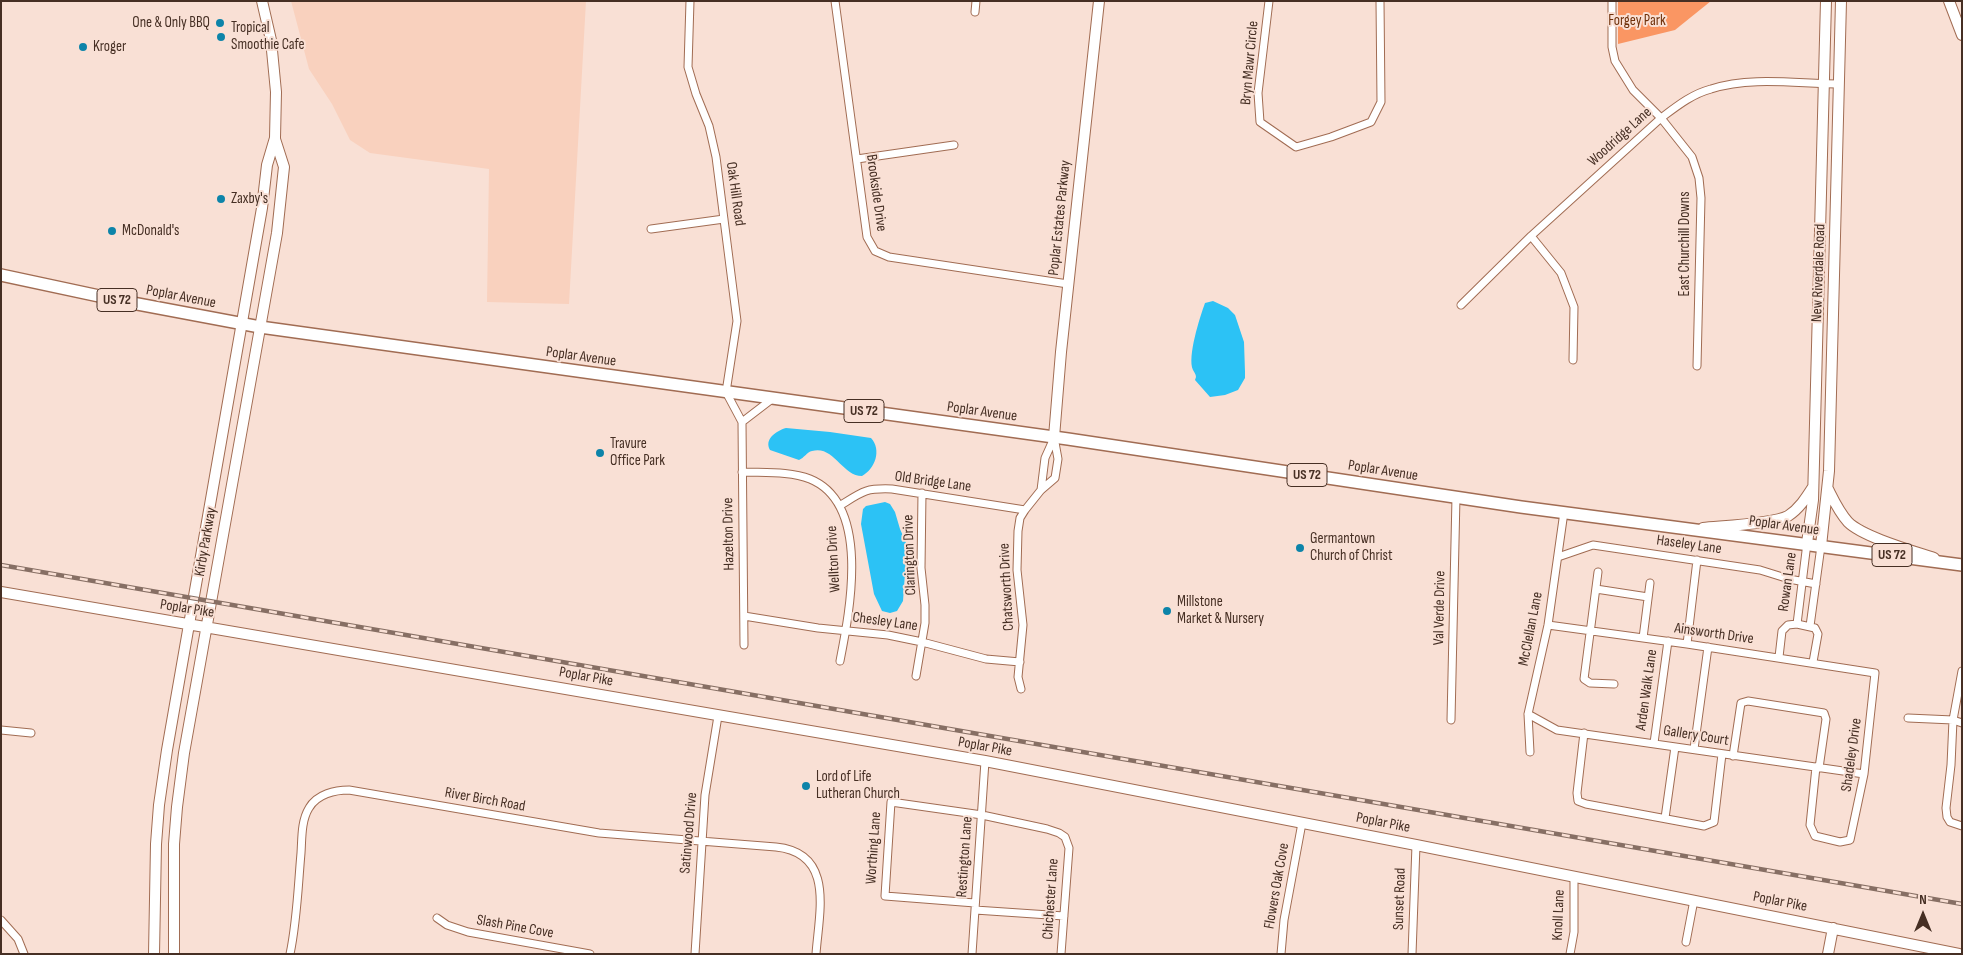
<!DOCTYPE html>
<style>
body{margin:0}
#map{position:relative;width:1963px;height:955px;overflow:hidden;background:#f9e0d5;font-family:"Sofia Sans Condensed",sans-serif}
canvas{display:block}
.frame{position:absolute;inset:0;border:2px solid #462f24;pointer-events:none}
.north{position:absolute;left:1898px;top:890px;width:50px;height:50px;-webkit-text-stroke:4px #f9e0d5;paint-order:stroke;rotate:0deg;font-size:14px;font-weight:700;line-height:20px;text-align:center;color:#462f24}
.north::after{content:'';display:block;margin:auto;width:18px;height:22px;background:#462f24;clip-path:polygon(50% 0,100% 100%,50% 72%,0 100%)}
</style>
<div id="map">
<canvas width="1963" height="955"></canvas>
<div class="frame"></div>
<div class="north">N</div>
</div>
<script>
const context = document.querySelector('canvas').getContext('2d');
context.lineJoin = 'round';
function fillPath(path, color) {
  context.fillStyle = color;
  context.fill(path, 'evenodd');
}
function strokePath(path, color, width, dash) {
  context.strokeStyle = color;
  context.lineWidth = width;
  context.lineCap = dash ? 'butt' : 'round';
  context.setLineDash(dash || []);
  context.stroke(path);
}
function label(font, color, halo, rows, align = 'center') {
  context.font = font + ' "Sofia Sans Condensed",sans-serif';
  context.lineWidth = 4;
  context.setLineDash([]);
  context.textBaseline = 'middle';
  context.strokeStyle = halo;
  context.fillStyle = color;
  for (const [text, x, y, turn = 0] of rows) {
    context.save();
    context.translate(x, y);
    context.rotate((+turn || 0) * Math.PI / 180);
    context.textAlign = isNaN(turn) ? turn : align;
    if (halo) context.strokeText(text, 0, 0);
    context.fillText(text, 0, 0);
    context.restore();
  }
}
fillPath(new Path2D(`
 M291 1H586L569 304 487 302 489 169 370 153 350 140 332 104 309 69Z`), '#f9d1be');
fillPath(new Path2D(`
 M1618 1H1711L1675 30 1618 44Z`), '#fa9663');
fillPath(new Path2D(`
 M1213 301 1228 308 1235 315 1244 342 1245 372V378L1238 390 1225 395 1210 397 1195 380 1196 377C1196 374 1194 372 1193 370 1187 357 1200 317 1205 303Z
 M786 428 830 432 871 438C882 450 875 469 862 476 842 476 834 445 812 451 807 452 804 458 799 460L770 450C764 439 776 431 786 428Z
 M885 502 890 504 895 512 900 529 907 545 903 601 897 611 890 613 882 611 874 594 861 524 863 509 866 506Z`), '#2cc2f5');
const street = new Path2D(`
 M690 1 688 67 696 94 709 126 716 157 737 321 726 392 742 422 744 645
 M835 1 867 237 875 251 889 257 1068 284
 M1269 1 1258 93 1260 122 1296 147 1331 137 1371 122 1381 102 1380 1
 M1612 1V47L1615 61 1633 90 1661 118 1692 157 1699 178 1701 198 1697 366
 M975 12 976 1
 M857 159 954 145
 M651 229 724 219
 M1531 236 1561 273 1574 307 1573 360
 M1461 305 1531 236 1661 118C1677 106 1692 94 1711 89 1752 76 1798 84 1839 84
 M742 422 772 399
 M742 472C764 473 790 471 810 479 871 504 850 610 840 661
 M1041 490 1045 458 1054 438
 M841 505C863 491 866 488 892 489L1025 510
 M1558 557 1593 545 1760 570 1789 579 1816 584
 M1598 572 1584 679 1590 683 1614 684
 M1596 589 1648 597
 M744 616 818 628 888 635 922 642 986 659 1020 662
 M1797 624 1807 543
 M1548 625 1687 644 1875 673 1864 774 1850 840 1840 842 1815 836 1810 825 1816 767
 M1810 626 1821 546
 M1643 638 1650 583
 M1687 644 1697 560
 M1779 657 1782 631 1788 625 1797 624 1815 628 1818 634 1813 662
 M1962 671 1953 720 1951 765 1946 808 1947 817 1950 822 1962 826
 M916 676 925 623V605L921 568 922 493
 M1021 689 1018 677 1023 625 1017 570 1018 531 1020 518 1025 510 1041 490 1055 478 1058 459 1054 437
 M1528 714 1557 730 1864 774
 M1908 718 1953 720 1962 723
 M1451 720 1456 497
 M1 730 31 733
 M1584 733 1577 793 1578 801 1586 804 1699 825 1704 826 1714 822 1722 754
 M1654 743 1668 641
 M1694 749 1708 647
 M1530 752 1528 714 1548 625 1564 512
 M1733 756 1741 703 1748 701 1824 713 1826 719 1819 768
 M1665 818 1675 747
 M975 903 885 896 891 802 982 815 1047 829 1059 833 1065 837 1069 848 1061 954
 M975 910 1064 916
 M437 918 447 925 468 932 590 954
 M1 920 18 939 24 954
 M1686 942 1694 900
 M290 954C297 921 298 887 301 853 302 839 301 821 309 808 317 794 335 790 349 790L599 833 776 847C835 853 819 912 816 954
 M695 954 705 795 718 716
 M972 954 985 761
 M1281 954 1284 920 1302 823
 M1412 954 1416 845
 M1570 954 1574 932V877`);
const secondary = new Path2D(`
 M1949 1 1962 35
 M1054 437 1061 352 1099 1
 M1828 489C1834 501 1839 512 1848 522 1863 537 1913 551 1934 558
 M1703 528C1721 526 1773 524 1788 516 1799 509 1806 498 1813 487
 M1807 543 1813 500 1826 1
 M1821 546 1829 471 1841 1
 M1 592 985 761 1416 845 1959 954
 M154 954 156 844 159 805 167 750 262 208 267 165 275 138 276 92 271 40 262 1
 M174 954V844L177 807 184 753 277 233 284 167 275 139
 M1828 954 1833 928`);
const primary = new Path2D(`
 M1 275 127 302 260 327 1068 439 1521 507 1962 565`);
strokePath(street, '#a16c53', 9);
strokePath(secondary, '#a16c53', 12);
strokePath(primary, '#a16c53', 14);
strokePath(street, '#fff', 7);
strokePath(secondary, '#fff', 10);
strokePath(primary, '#fff', 11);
const rail = new Path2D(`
 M1 565 1962 904`);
strokePath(rail, '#876f64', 4.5);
strokePath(rail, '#f9e0d5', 2.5, [8]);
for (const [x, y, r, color] of [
 [220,23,5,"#0d84a9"],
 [221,37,5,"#0d84a9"],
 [83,47,5,"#0d84a9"],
 [221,199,5,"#0d84a9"],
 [112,231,5,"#0d84a9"],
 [600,453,5,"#0d84a9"],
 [1300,548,5,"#0d84a9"],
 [1167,611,5,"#0d84a9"],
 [806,786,5,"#0d84a9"]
]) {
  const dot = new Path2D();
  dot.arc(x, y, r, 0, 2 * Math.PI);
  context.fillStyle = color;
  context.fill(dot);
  strokePath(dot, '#f9e0d5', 2);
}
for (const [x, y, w] of [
 [117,300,40],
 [864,411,40],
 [1307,475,40],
 [1892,555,40]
]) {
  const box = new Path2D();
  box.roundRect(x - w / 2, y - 11.5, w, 23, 4);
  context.fillStyle = '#f9e0d5';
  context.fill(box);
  strokePath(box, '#462f24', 1);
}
label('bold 14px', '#462f24', null, [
 ["US 72",117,300],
 ["US 72",864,411],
 ["US 72",1307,475],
 ["US 72",1892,555]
]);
label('15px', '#70310b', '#f9e0d5', [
 ["Forgey Park",1637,21]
]);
label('15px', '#462f24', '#f9e0d5', [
 ["One & Only BBQ",210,23,"right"],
 ["Tropical",231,28],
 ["Smoothie Cafe",231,45],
 ["Kroger",93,47],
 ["Zaxby's",231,199],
 ["McDonald's",122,231],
 ["Travure",610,444],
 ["Office Park",610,461],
 ["Germantown",1310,539],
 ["Church of Christ",1310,556],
 ["Millstone",1177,602],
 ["Market & Nursery",1177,619],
 ["Lord of Life",816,777],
 ["Lutheran Church",816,794]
], 'left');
label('15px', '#462f24', '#f9e0d5', [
 ["Bryn Mawr Circle",1250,63,-85],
 ["Woodridge Lane",1620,137,-42],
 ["Brookside Drive",876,193,82],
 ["Oak Hill Road",735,194,82],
 ["Poplar Estates Parkway",1060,218,-84],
 ["East Churchill Downs",1685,244,-90],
 ["New Riverdale Road",1819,273,-88],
 ["Poplar Avenue",181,297,11],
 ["Poplar Avenue",581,357,8],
 ["Poplar Avenue",982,412,8],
 ["Poplar Avenue",1383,471,9],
 ["Old Bridge Lane",933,482,8],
 ["Poplar Avenue",1784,526,8],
 ["Hazelton Drive",729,534,-91],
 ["Kirby Parkway",206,542,-80],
 ["Haseley Lane",1689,545,8],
 ["Clarington Drive",910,555,-92],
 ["Wellton Drive",834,559,-93],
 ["Rowan Lane",1788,582,-82],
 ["Chatsworth Drive",1007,587,-93],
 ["Val Verde Drive",1440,608,-89],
 ["Poplar Pike",187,609,9],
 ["Chesley Lane",885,622,8],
 ["McClellan Lane",1531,629,-79],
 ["Ainsworth Drive",1714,634,8],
 ["Poplar Pike",586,677,10],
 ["Arden Walk Lane",1647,690,-82],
 ["Gallery Court",1696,736,9],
 ["Poplar Pike",985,747,10],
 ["Shadeley Drive",1852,755,-82],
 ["River Birch Road",485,800,10],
 ["Poplar Pike",1383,823,11],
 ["Satinwood Drive",689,833,-85],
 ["Worthing Lane",874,848,-86],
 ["Restington Lane",965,857,-86],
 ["Flowers Oak Cove",1277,886,-80],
 ["Chichester Lane",1051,899,-86],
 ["Sunset Road",1400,899,-88],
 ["Poplar Pike",1780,902,11],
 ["Knoll Lane",1559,915,-88],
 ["Slash Pine Cove",515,927,10]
]);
</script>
